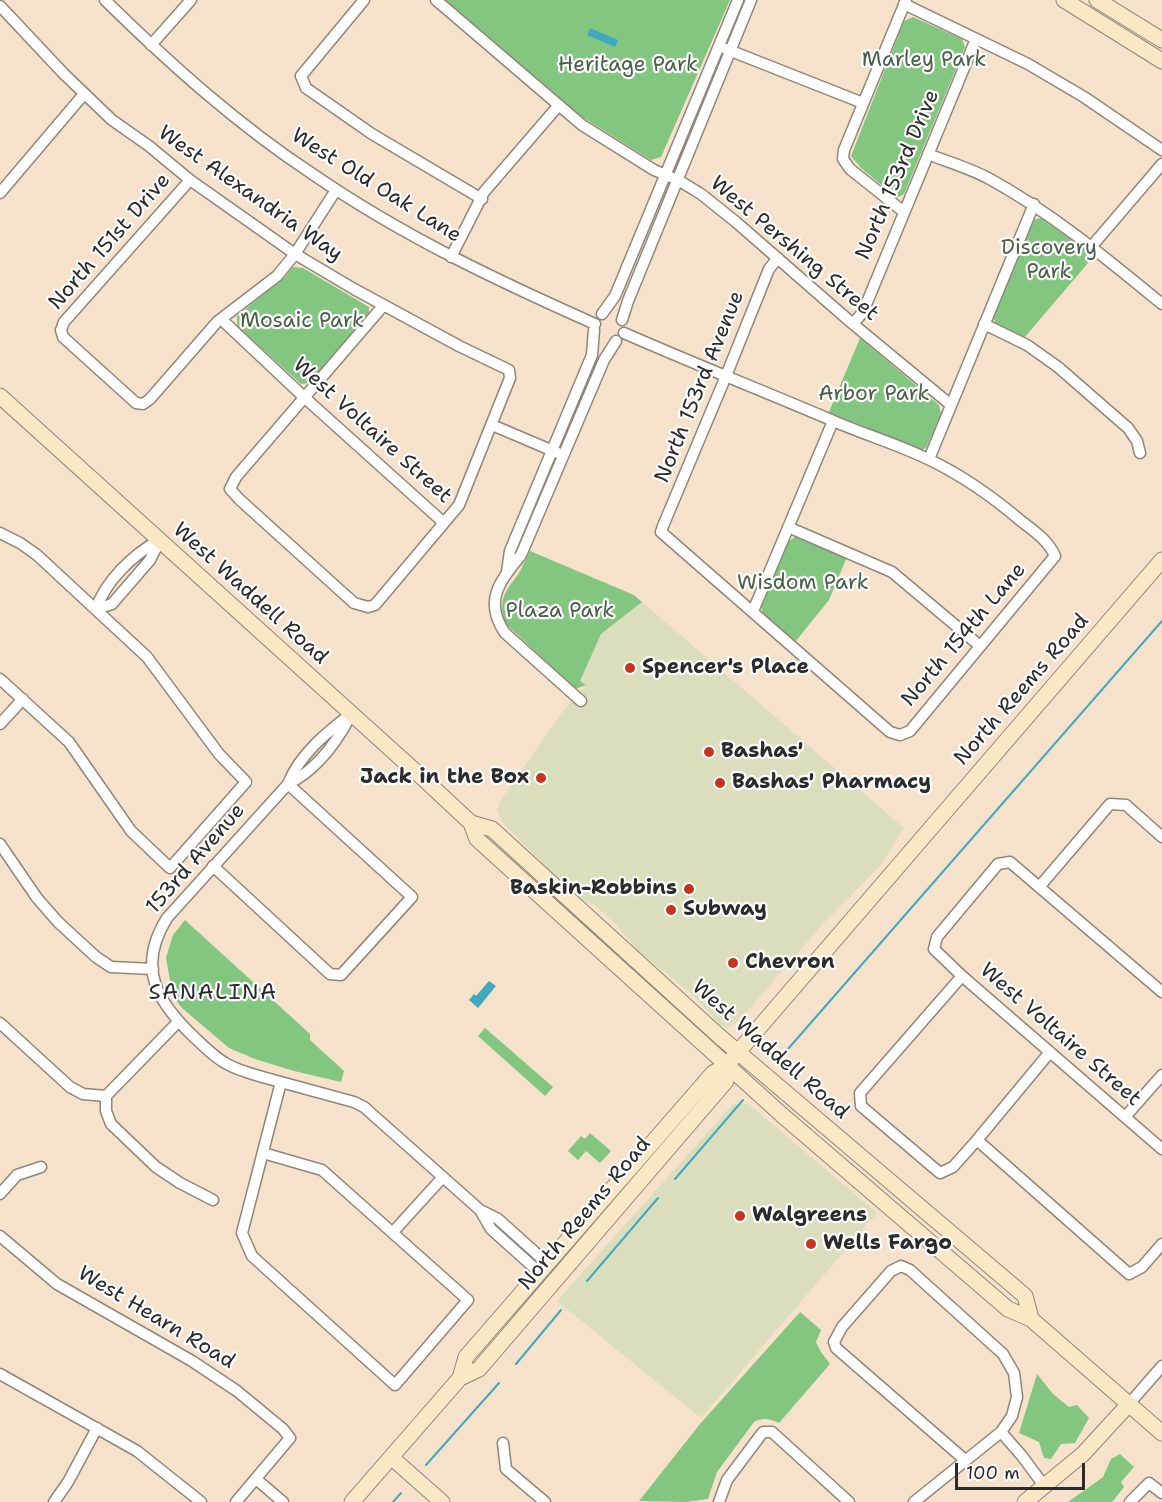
<!DOCTYPE html>
<style>
body{margin:0}
#map{position:relative;width:1162px;height:1502px;overflow:hidden;background:#f6e1ca;font-family:"Shantell Sans",sans-serif}
canvas{display:block}
.scale{position:absolute;left:955px;top:1463px;width:130px;height:27px;box-sizing:border-box;border:3px solid #2b2b2b;border-top:0;padding-left:8px;font-size:18px;line-height:21px;white-space:nowrap;color:#2b2b2b;-webkit-text-stroke:4px #fff;paint-order:stroke}
</style>
<div id="map">
<canvas width="1162" height="1502"></canvas>
<div class="scale">100 m</div>
</div>
<script>
const context = document.querySelector('canvas').getContext('2d');
context.lineJoin = 'round';
function fillPath(path, color) {
  context.fillStyle = color;
  context.fill(path, 'evenodd');
}
function strokePath(path, color, width, dash) {
  context.strokeStyle = color;
  context.lineWidth = width;
  context.lineCap = dash ? 'butt' : 'round';
  context.setLineDash(dash || []);
  context.stroke(path);
}
function label(font, color, halo, rows, align = 'center') {
  context.font = font + ' "Shantell Sans",sans-serif';
  context.lineWidth = 4.5;
  context.setLineDash([]);
  context.textBaseline = 'middle';
  context.strokeStyle = halo;
  context.fillStyle = color;
  for (const [text, x, y, turn = 0] of rows) {
    context.save();
    context.translate(x, y);
    context.rotate((+turn || 0) * Math.PI / 180);
    context.textAlign = isNaN(turn) ? turn : align;
    if (halo) context.strokeText(text, 0, 0);
    context.fillText(text, 0, 0);
    context.restore();
  }
}
fillPath(new Path2D(`
 M642 602 904 828 880 866 822 925 738 1022 729 1027 721 1026 691 993 637 950 617 925 593 904 581 899 552 873 501 821 497 810 500 801 563 711 586 685 579 681 601 634Z
 M733 1104H749L877 1213 701 1418 557 1301Z`), '#dbdebc');
fillPath(new Path2D(`
 M444 0H730L661 157 651 160 579 115Z
 M913 17 962 39 965 47 904 194 897 198 861 168 851 156 904 21Z
 M1041 218 1094 256 1024 338 996 324 993 317 1033 220Z
 M293 267 303 268 369 307V314L310 383 301 384 237 326V316L285 277Z
 M860 338 939 405 941 414 926 448 920 450 829 412Z
 M795 537 847 557 829 600 795 642C783 633 763 621 761 606L789 541Z
 M530 551 634 595 642 602 601 634 580 681 586 685 575 689 506 624C497 600 505 592 519 573 523 566 526 558 530 551Z
 M185 920 310 1034V1040L344 1071 341 1082 294 1071 255 1059 229 1048 182 1008 174 998 171 986 166 958 173 935Z
 M485 1028 553 1087 545 1096 478 1036Z
 M590 1133 611 1151 600 1163 586 1151 578 1160 568 1151 581 1136 585 1139Z
 M800 1312 821 1330 816 1342 821 1352 830 1364 779 1423C770 1419 763 1417 754 1422L717 1472 708 1499 686 1502 639 1501 700 1424Z
 M1037 1374 1053 1394 1069 1407 1077 1405 1089 1418 1075 1443 1061 1444 1051 1459 1044 1458 1039 1442 1019 1433Z
 M1120 1454 1134 1467 1121 1482 1124 1487 1112 1502H1068L1103 1477 1111 1459Z`), '#82c680');
fillPath(new Path2D(`
 M590 28 618 40 615 47 587 35Z
 M489 981 496 986 478 1008 469 1000 474 994 476 996Z`), '#40a9c0');
strokePath(new Path2D(`
 M781 1057 1162 621
 M675 1179 743 1100
 M587 1281 658 1198
 M516 1364 561 1310
 M426 1465 499 1383
 M393 1502 401 1493`), '#40a9c0', 2);
const street = new Path2D(`
 M105 0C170 64 238 125 314 175 403 236 496 280 595 324
 M364 0 301 76 306 88 372 134 482 199
 M436 0 582 125 654 170 678 180 701 194 736 222 853 324 951 405
 M904 4 1028 64 1084 97 1162 150
 M0 6 64 74 112 120 149 146 190 180 295 254 354 289 459 346 509 370 510 378 459 505 375 605 368 607 354 603 239 499 230 489 236 477 383 306
 M151 45 191 0
 M726 49 863 103
 M928 154C948 162 969 168 988 178 1052 213 1106 258 1162 304
 M190 180 64 322 61 330 63 337 136 403 143 404 150 399 217 322 277 276 295 254 336 190
 M0 193 84 94
 M904 212 850 169 843 159 844 150 906 0
 M1092 246 1162 164
 M451 257 484 192 559 105
 M602 314 615 296 738 0
 M221 319 305 398 444 523
 M622 320 628 301 751 0
 M853 324 863 312 976 39
 M984 324 1027 345 1058 367 1128 428 1137 441 1140 453
 M624 333C692 363 761 390 829 419 862 434 898 444 930 460 963 476 993 497 1021 521 1034 531 1048 540 1055 556L910 731 900 735 890 732 661 532 663 526 726 376 769 269 778 258
 M492 425 558 453
 M929 459 1034 204
 M788 527 892 572 980 646
 M0 533 20 543 37 555 147 657 219 754 246 782 170 868 131 831 69 742 0 679
 M507 572 510 551 592 355 594 330
 M96 609 112 604 150 560 160 540
 M96 609C106 580 133 555 159 540
 M753 611 833 421
 M581 701 505 633C483 601 500 581 521 555L604 360 616 341
 M351 714C327 732 299 755 288 784L167 918C136 968 157 1002 195 1038 205 1047 215 1058 227 1064 239 1071 253 1074 266 1078 295 1086 325 1094 354 1102L364 1107 480 1210 498 1219 548 1264
 M0 724 23 699
 M288 784C315 771 336 743 350 717
 M0 844 37 898 58 922 96 957 111 967 153 969
 M213 866 330 974 341 975 412 897 288 784
 M1040 886 1110 804 1126 805 1162 837
 M962 976 860 1093 861 1106 940 1173 953 1167 977 1140 1050 1052
 M1162 992 1010 862 998 864 937 937 934 949 962 976 1162 1149
 M0 1023 70 1087 83 1094 106 1096V1111L111 1124 156 1167 180 1183 213 1200
 M106 1096 178 1022
 M1125 1117 1162 1075
 M977 1140 1129 1274 1142 1267 1162 1244
 M263 1153 322 1170 468 1300 395 1385 252 1256 242 1233 281 1082
 M0 1194 17 1175 41 1167
 M480 1210 491 1229 540 1273
 M393 1232 443 1177
 M0 1236 57 1284 192 1361 237 1391 283 1429 290 1438 236 1502
 M0 1374 137 1451 201 1502
 M1129 1404 1162 1366
 M1001 1432 1022 1456 1045 1487
 M503 1443 506 1469 545 1502
 M256 1479 283 1502
 M54 1502 68 1482 97 1428
 M719 1502 727 1480 763 1432H772L849 1502
 M914 1502 1001 1432 1012 1416 1017 1397 1014 1373 1003 1354 910 1270 901 1266 891 1271 842 1327 834 1342 836 1348 965 1460
 M1130 1502 1149 1483 1162 1493`);
const secondary = new Path2D(`
 M1064 0 1162 61
 M1097 0 1162 40
 M0 396 426 781 471 823 477 839 782 1115 1008 1309 1031 1319 1162 1433
 M471 823 492 829 719 1036 1025 1296 1031 1319
 M460 1378 466 1357 713 1073 726 1066 1162 560
 M391 1457 442 1502
 M352 1502 460 1378 479 1369 726 1081V1066
 M1025 1502 1083 1454 1129 1404`);
strokePath(street, '#90867a', 13);
strokePath(secondary, '#90867a', 17);
strokePath(street, '#fff', 10);
strokePath(secondary, '#fae7c3', 15);
for (const [x, y, r, color] of [
 [630,668,6,"#c8321e"],
 [709,752,6,"#c8321e"],
 [541,778,6,"#c8321e"],
 [720,783,6,"#c8321e"],
 [689,889,6,"#c8321e"],
 [671,910,6,"#c8321e"],
 [733,963,6,"#c8321e"],
 [740,1216,6,"#c8321e"],
 [811,1244,6,"#c8321e"]
]) {
  const dot = new Path2D();
  dot.arc(x, y, r, 0, 2 * Math.PI);
  context.fillStyle = color;
  context.fill(dot);
  strokePath(dot, '#fff', 2);
}
label('21px', '#496149', '#fff', [
 ["Marley Park",924,61],
 ["Heritage Park",628,66],
 ["Discovery",1049,249],
 ["Park",1049,273],
 ["Mosaic Park",302,322],
 ["Arbor Park",874,395],
 ["Wisdom Park",803,584],
 ["Plaza Park",560,612]
]);
label('21px', '#2b2b2b', '#fff', [
 ["North 153rd Drive",898,175,-67],
 ["West Old Oak Lane",376,186,32],
 ["West Alexandria Way",250,194,35],
 ["North 151st Drive",110,242,-49],
 ["West Pershing Street",794,249,40],
 ["North 153rd Avenue",700,387,-68],
 ["West Voltaire Street",372,431,42],
 ["West Waddell Road",250,594,42],
 ["North 154th Lane",964,635,-50],
 ["North Reems Road",1022,690,-49],
 ["153rd Avenue",196,859,-49],
 ["West Voltaire Street",1060,1035,41],
 ["West Waddell Road",770,1050,41],
 ["North Reems Road",585,1214,-50],
 ["West Hearn Road",156,1318,31]
]);
label('bold 21px', '#2b2b2b', '#fff', [
 ["Spencer's Place",642,668],
 ["Bashas'",721,752],
 ["Jack in the Box",529,778,"right"],
 ["Bashas' Pharmacy",732,783],
 ["Baskin-Robbins",677,889,"right"],
 ["Subway",683,910],
 ["Chevron",745,963],
 ["Walgreens",752,1216],
 ["Wells Fargo",823,1244]
], 'left');
context.letterSpacing = '1.5px';
label('22px', '#2b2b2b', '#fff', [
 ["SANALINA",213,993]
]);
context.letterSpacing = '0px';
</script>
